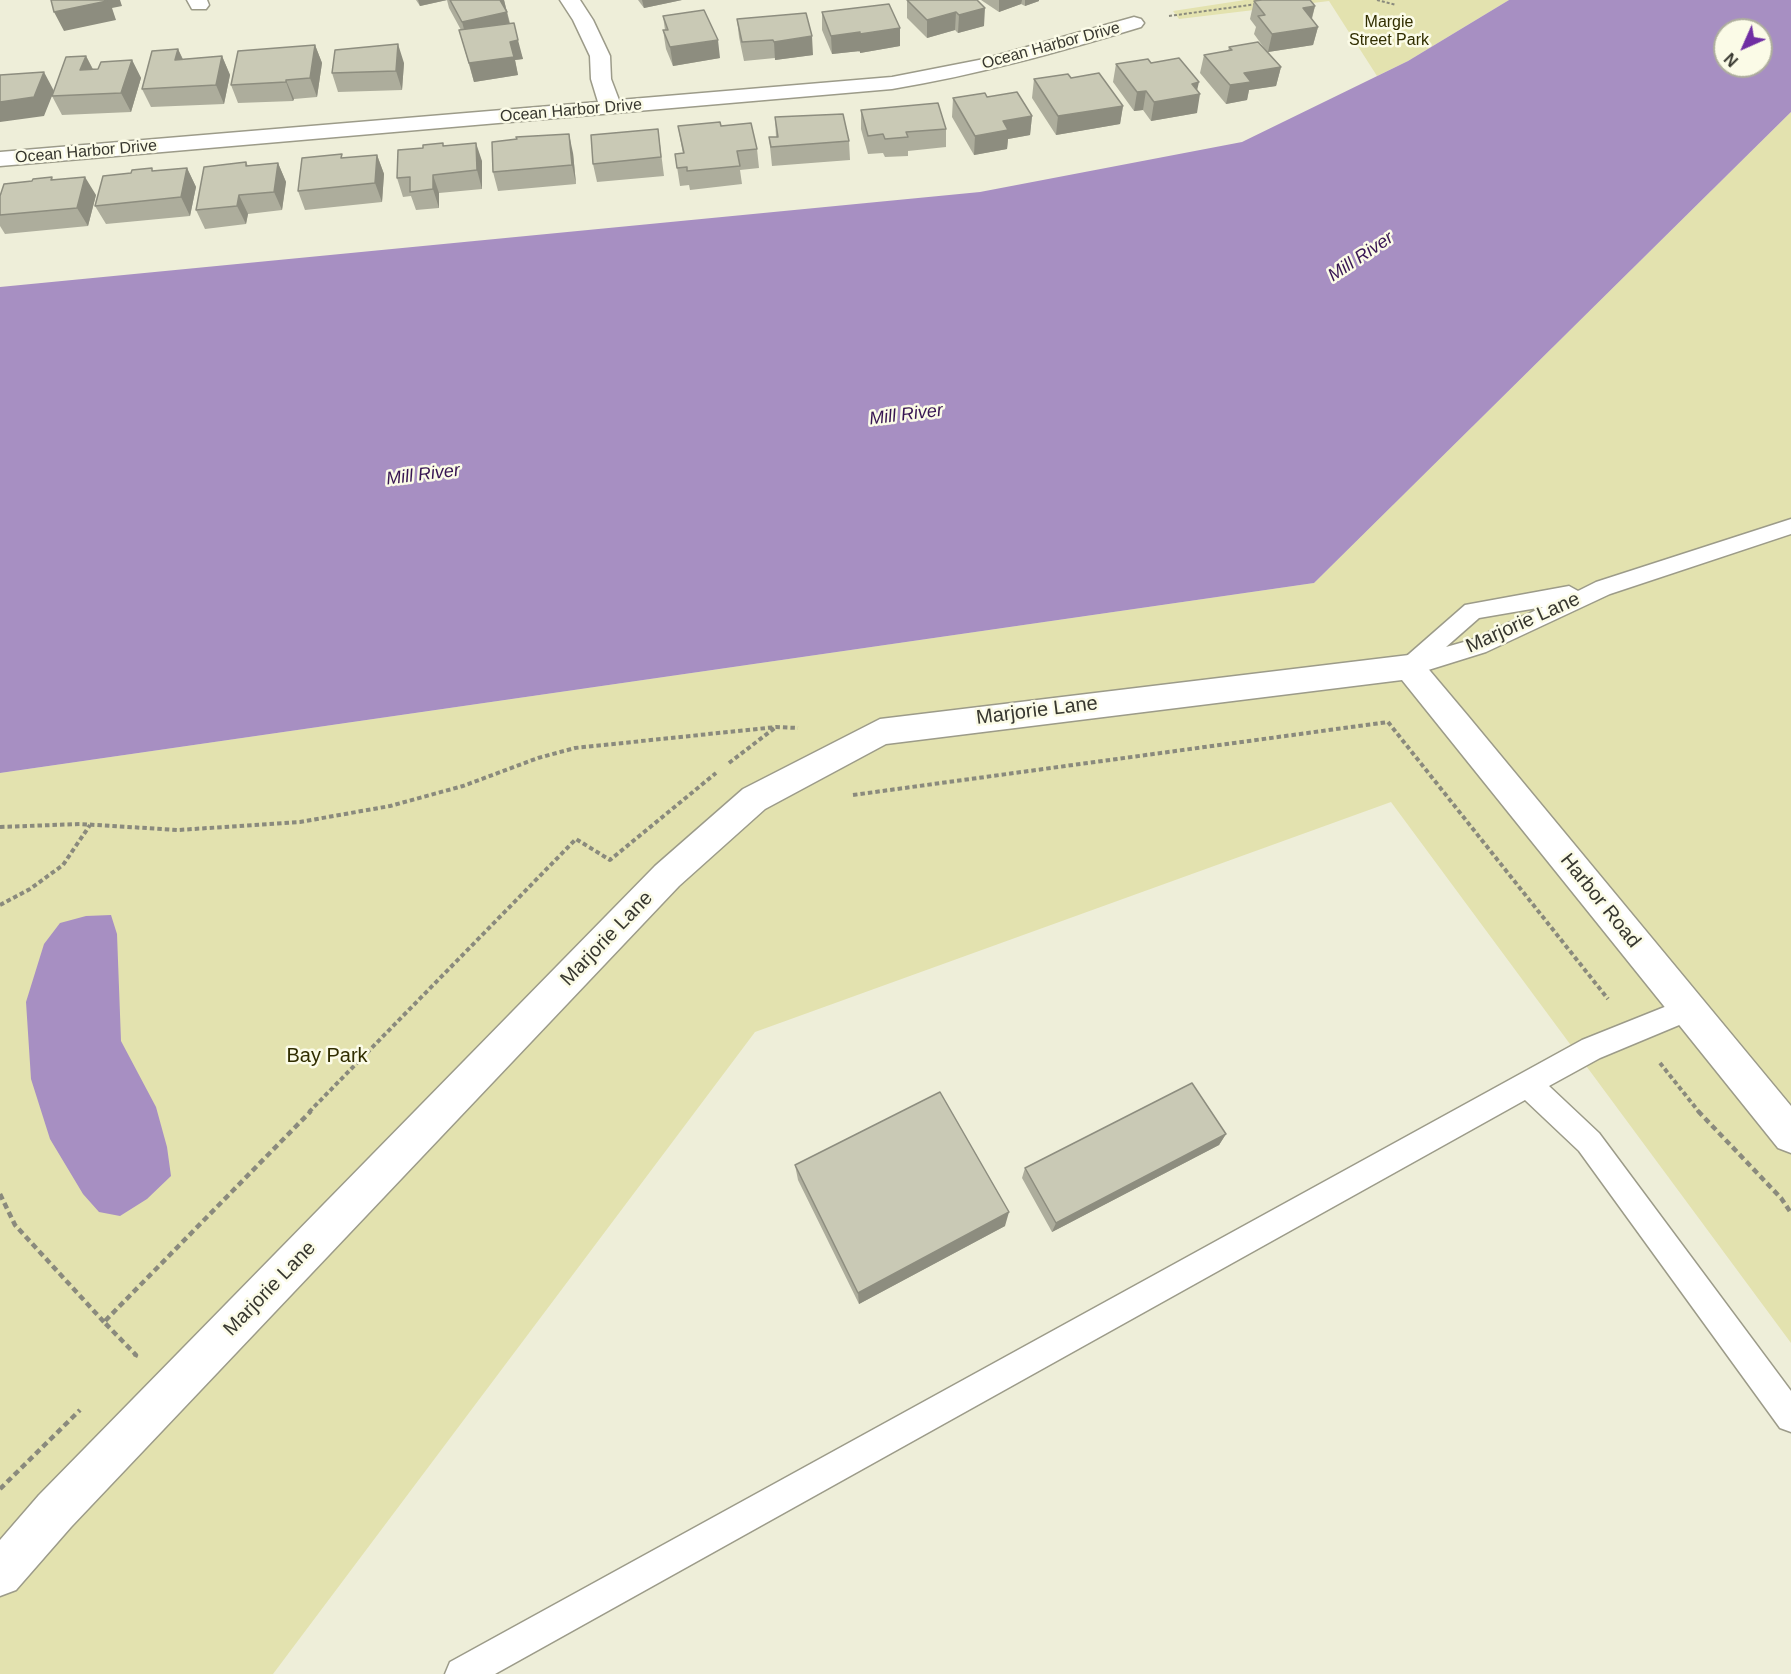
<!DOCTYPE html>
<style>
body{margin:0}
#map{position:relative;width:1791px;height:1674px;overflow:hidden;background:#eeeed9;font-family:Arial,sans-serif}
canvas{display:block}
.north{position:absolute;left:1713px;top:18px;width:60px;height:60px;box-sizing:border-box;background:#fbfbe7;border:2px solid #adad9d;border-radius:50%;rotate:225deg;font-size:16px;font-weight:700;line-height:24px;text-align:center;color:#37372f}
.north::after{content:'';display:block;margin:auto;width:21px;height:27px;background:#702ea3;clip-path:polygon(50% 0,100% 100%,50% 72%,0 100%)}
</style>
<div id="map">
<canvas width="1791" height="1674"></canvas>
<div class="north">N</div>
</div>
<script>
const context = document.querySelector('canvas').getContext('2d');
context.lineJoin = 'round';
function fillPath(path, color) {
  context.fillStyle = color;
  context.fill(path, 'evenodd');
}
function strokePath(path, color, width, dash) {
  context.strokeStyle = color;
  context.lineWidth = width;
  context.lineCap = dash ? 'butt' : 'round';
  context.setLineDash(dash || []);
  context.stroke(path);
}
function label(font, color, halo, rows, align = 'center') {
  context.font = font + ' Arial,sans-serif';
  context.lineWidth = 5;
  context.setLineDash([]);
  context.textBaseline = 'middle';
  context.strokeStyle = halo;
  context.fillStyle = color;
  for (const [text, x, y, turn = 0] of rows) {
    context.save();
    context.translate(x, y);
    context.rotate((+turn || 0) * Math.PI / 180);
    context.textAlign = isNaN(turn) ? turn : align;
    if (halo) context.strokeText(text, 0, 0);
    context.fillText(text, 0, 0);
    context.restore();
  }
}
fillPath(new Path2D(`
 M1245 0H1509L1408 61 1377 76 1329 1 1179 19 1173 11Z
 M1791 112V1343L1391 802 755 1032 273 1674H0V773L1314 583Z`), '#e3e2af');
fillPath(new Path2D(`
 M1509 0H1791V112L1314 583 0 773V287L980 192 1242 142 1408 61ZM1725 30H1761V66H1725Z
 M111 915 117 934 121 1041 156 1107 167 1147 171 1176 147 1199 120 1216 99 1212 83 1194 50 1139 31 1079 26 1002 44 944 60 923 86 916Z`), '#a78fc2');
const lane = new Path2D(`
 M1791 519V534L1610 594 1486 652 1409 676 1401 673 1398 667 1401 661 1465 605 1569 586 1578 591 1596 582ZM1543 607 1471 640 1446 647 1479 618Z
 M1687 998 1696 1002 1700 1010 1696 1018 1600 1058 1549 1086 1599 1133 1791 1391V1432L1780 1428 1579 1151 1525 1100 495 1674H445L450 1662 1582 1040Z`);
const street = new Path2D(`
 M187 0H207L209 5 206 9H192Z
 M560 0H580L593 20 610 56 611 79 619 100 892 77 984 59 1134 17 1141 19 1144 23 1141 27C1059 52 977 75 892 89L0 166V152L598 102 591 79 590 56 573 20Z
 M1409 655 1420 659 1468 716 1791 1106V1153L1778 1148 1402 680 886 744 765 809 679 886 71 1527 16 1590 0 1596V1540L39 1495 655 866 743 789 880 719Z`);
strokePath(lane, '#9c9b89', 3);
strokePath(street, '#9c9b89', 3);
strokePath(new Path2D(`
 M1377 0 1396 5
 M1169 16 1257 4`), '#8a8a7d', 2, [3, 2]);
strokePath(new Path2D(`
 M729 763 776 727
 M853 795 1388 722 1608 999
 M0 827 80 824 178 830 300 822 390 806 463 786 538 758 575 748 776 727 798 728
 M0 905 30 889 63 865 90 825
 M1660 1063 1699 1112
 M309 1112 576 839 610 860 716 773`), '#8a8a7d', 4, [4.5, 3]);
strokePath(new Path2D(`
 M1698 1111 1781 1198 1791 1213
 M0 1194 15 1225 104 1322
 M135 1357 136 1355 104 1322 311 1111
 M0 1489 80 1410`), '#8a8a7d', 4.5, [6, 4]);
fillPath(lane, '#fff');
fillPath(street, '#fff');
fillPath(new Path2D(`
 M416 0H504L510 23 523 59 515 60 518 75 474 82 459 30H461L449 8 447 0 420 6Z
 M638 0H682L644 8Z
 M907 0H977L984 26 958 33 955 30 927 38 907 18Z
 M981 0H1039V1L1025 6 1021 4 999 12Z
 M1254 1 1315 6 1312 19 1318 27 1313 45 1268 52 1281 67 1276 86 1249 90 1247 100 1226 104 1200 73 1204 55 1228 51 1229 47 1267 52 1254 34 1256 27 1250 19Z
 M822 12 900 46 860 53V51L832 54 822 30Z
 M663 16 720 58 673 66 666 49 663 30H665Z
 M737 19 813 55 775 60V58L744 61 739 37Z
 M315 45 322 63 317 97 294 99 293 101 238 103 231 85Z
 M178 49 183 59 222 56 230 75 224 104 151 107 142 89Z
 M86 56 93 69H98L132 60 141 78 131 112 62 115 52 96Z
 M404 63 402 90 338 92 332 73Z
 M1151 63 1197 90V113L1151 121 1143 110 1134 111 1113 82 1116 64Z
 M1071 78 1123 106 1120 124 1056 135 1032 98 1034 79Z
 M987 97 1032 116 1030 135 1008 139 1007 149 974 155 952 117 953 98Z
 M861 110 946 129V147L908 151V156L885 157 883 153 868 154 861 129Z
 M775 117 849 141 850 160 772 166 769 137H776Z
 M678 126H721L757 149 759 168 740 170 742 184 690 190 689 185 680 186 675 154H683Z
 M658 129 664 176 597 182 593 164Z
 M444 146 482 161V189L439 193V208L416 210 411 196 403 197 397 178Z
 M573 153 576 184 498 191 493 172Z
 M377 155 384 174 382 202 305 210 298 191 343 158Z
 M246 162 248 166 278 163 286 182 282 210 248 214 246 224 205 229 196 210Z
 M187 168 196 187 190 216 106 224 95 206 154 171Z
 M52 177 53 180 96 195 88 226 5 234 0 226V196Z
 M1226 1134 1219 1145 1052 1232 1022 1178 1025 1168Z
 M795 1165 1005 1226 859 1304 798 1180Z`), '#adad9c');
fillPath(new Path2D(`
 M106 0H120L122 6 112 8 116 20 64 31 54 12Z
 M418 0H447L420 6Z
 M499 0H504L511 30 467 40 462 22Z
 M642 0H682L644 8Z
 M999 0H1022L1021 4 999 12Z
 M1025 0H1039V1L1025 6Z
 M1315 6 1310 24 1303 8Z
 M985 8 984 26 958 33 959 15Z
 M956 12 955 30 927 38V20Z
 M1318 27 1313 45 1268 52 1272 34Z
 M900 28V46L860 53V34Z
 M860 32V51L832 54 831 36Z
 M812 36 813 55 775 60 774 42Z
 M518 40 523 59 515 60 518 75 474 82 469 63 510 42Z
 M718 40 720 58 673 66 670 47Z
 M398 44 404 63 402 90 396 71Z
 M315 45 322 63 317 97 310 78Z
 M178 49 186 67 175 60Z
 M86 56 95 74 80 70Z
 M222 56 230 75 224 104 216 85Z
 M132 60 141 78 131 112 121 93Z
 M1281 67 1276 86 1249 90 1247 100 1226 104 1230 85 1244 73Z
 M44 72 54 91 44 116 0 122V102Z
 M286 80 294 99 293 101 286 82Z
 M1199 82 1196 95 1200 94 1197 113 1151 121 1154 102 1192 84Z
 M1146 91 1143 110 1134 111 1137 92Z
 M1123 106 1120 124 1056 135 1058 116Z
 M1032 116 1030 135 1008 139 1007 149 974 155 975 136 1003 121Z
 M569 134 573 153 576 184 572 165Z
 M476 143 482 161V189L477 170Z
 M377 155 384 174 382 202 375 183Z
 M278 163 286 182 282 210 274 192Z
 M187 168 196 187 190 216 181 197Z
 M433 175 439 193V208L433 189Z
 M85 177 96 195 88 226 77 208Z
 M239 195 248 214 246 224 237 206Z
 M1226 1134 1219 1145 1052 1232 1056 1223Z
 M1009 1212 1005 1226 859 1304 858 1293Z`), '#8d8d7f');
const building = new Path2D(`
 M51 0H106L107 1 54 12Z
 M450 0H500L507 12 462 22Z
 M907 0H977L985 8 959 15 956 12 927 20Z
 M1262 0H1310L1315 6 1303 8 1318 27 1272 34 1258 16 1265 15 1254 1Z
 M889 4 900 28 860 34V32L831 36 822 12Z
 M704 10 718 40 670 47 663 30H668L663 16Z
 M806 13 812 36 774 42 773 40 742 42 737 19Z
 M514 23 518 40 510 42 514 57 469 63 459 30Z
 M1258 42 1281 67 1244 73 1251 82 1230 85 1204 55 1232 50 1229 47Z
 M398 44 396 71 332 73 335 50Z
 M315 45 310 78 286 80V82L231 85 238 51Z
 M178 49 175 60 222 56 216 85 142 89 152 51Z
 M86 56 80 70 98 69 101 62 132 60 121 93 52 96 66 57Z
 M1179 58 1199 82 1192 84 1200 94 1154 102 1146 91 1137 92 1116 64 1148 59 1151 63Z
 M44 72 34 97 0 102V75Z
 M1099 73 1123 106 1058 116 1034 79 1068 74 1071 78Z
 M1017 92 1032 116 1003 121 1008 130 975 136 953 98 985 93 987 97Z
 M938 103 946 129 906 132 908 137 885 139 883 134 868 136 861 110Z
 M843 114 849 141 771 147 769 137H778L775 117Z
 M720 122 721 126 751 123 757 149 737 151 740 166 687 171V167L677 168 675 154 684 153 678 126Z
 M658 129 661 157 593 164 591 135Z
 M569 134 572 165 493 172 492 142 517 139 516 137Z
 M443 143V146L476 143 477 170 433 175V189L410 192V177L397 178 398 150 423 148V145Z
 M342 154 341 158 377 155 375 183 298 191 302 158Z
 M246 162V166L278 163 274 192 239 195 237 206 196 210 204 167Z
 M152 168V171L187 168 181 197 95 206 103 176 131 173 132 170Z
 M52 177 51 180 85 177 77 208 0 215V196L4 184 32 181 33 179Z
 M1192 1083 1226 1134 1056 1223 1025 1168Z
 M940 1092 1009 1212 858 1293 795 1165Z`);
fillPath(building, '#c9c9b5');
strokePath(building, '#8d8d7f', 1.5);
label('16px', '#312e00', '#fbfbe7', [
 ["Margie",1389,23],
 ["Street Park",1389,41]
]);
label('16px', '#37372f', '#fbfbe7', [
 ["Ocean Harbor Drive",1051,46,-15],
 ["Ocean Harbor Drive",571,111,-5],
 ["Ocean Harbor Drive",86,152,-5]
]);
label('italic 18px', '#371552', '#fbfbe7', [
 ["Mill River",1361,257,-34],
 ["Mill River",906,415,-7],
 ["Mill River",423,475,-7]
]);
label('20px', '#37372f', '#fbfbe7', [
 ["Marjorie Lane",1523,623,-24],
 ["Marjorie Lane",1037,711,-7],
 ["Harbor Road",1600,901,51],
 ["Marjorie Lane",607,939,-46],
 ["Marjorie Lane",270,1289,-46]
]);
label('20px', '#312e00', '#fbfbe7', [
 ["Bay Park",327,1056]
]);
</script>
